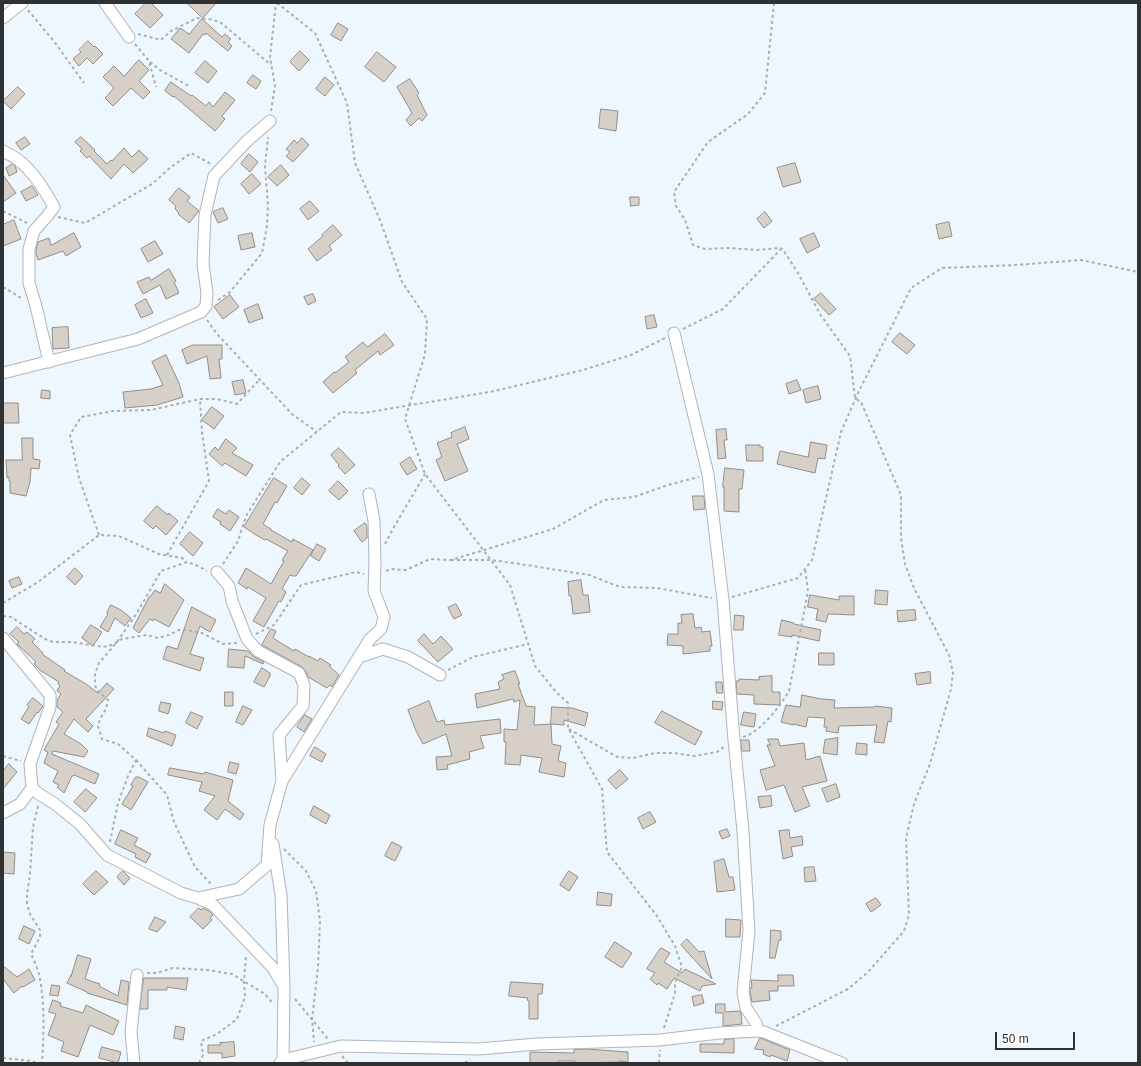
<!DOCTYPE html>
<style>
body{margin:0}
#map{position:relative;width:1141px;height:1066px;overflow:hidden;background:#eff7fe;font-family:Helvetica,sans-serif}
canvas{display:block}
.frame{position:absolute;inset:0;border:4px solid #2f3234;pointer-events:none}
.scale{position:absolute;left:995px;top:1032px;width:80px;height:18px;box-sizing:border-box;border:2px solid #2f3234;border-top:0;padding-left:5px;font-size:12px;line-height:14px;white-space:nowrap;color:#2f3234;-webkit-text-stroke:3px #fff;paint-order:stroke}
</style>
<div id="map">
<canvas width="1141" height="1066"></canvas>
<div class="frame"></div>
<div class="scale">50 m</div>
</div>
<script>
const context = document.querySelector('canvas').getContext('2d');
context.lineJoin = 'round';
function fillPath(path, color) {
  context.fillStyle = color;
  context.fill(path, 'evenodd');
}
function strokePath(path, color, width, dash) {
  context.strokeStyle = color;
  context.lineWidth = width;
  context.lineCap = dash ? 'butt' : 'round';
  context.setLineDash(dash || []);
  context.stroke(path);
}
const building = new Path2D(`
 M146 3H151L163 15 150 28 135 14Z
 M187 3H216L203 18Z
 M202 19 222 37 225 34 231 39 228 42 232 46 228 51 206 33 205 35 203 34 189 53 171 39 180 28 189 34Z
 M338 23 348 29 341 41 331 35Z
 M88 41 94 47 95 46 103 54 93 64 87 58 79 66 73 59 81 52 79 50Z
 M300 51 309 60 299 71 290 62Z
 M377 52 396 67 384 82 365 67Z
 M139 60 149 70 139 81 150 92 143 99 131 88 113 106 105 98 114 88 103 77 114 66 124 76Z
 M205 61 217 71 208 83 195 73Z
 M253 75 261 81 256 89 247 83Z
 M325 77 334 85 325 96 316 89Z
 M410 79 419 93 417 95 427 115 422 121 419 118 411 126 406 120 412 113 397 87Z
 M171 82 191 96 192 95 206 106 209 102 213 107 225 92 235 100 222 116 225 119 215 131 174 96 173 97 165 91Z
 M18 87 25 94 11 109 3 101Z
 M601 109 618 111 616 131 599 128Z
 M25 137 30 144 21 150 16 143Z
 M81 137 95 150 94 151 107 164 111 160 112 161 124 148 132 157 139 150 148 159 133 173 124 164 111 179 89 156 87 158 80 151 82 149 75 142Z
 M302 138 309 145 293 162 286 156 290 152 286 149 294 140 297 143Z
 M249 154 258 162 250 172 241 164Z
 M795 163 801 182 783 187 777 168Z
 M13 164 15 166 17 172 9 176 6 168Z
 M281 165 289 175 277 186 268 177Z
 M252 174 261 184 249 194 241 184Z
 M3 175 16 193 3 202Z
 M32 186 38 195 26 201 21 192Z
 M179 188 190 197 187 201 199 211 189 223 178 214 179 213 175 209 176 206 169 200Z
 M630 197H639V205L631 206Z
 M310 201 319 211 308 220 300 209Z
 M223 208 228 219 218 223 213 212Z
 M765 212 772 221 764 228 757 219Z
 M14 220 21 239 3 246V225Z
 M949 222 952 236 939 239 936 225Z
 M333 225 342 235 329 246 332 250 317 261 308 249 323 236 322 235Z
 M74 233 81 247 66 256 63 251 38 260 36 254V250L38 242 49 238 51 245Z
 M252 233 255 247 241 250 238 236Z
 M814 233 820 246 807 253 800 239Z
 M155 241 163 254 148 262 141 249Z
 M169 269 176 281 174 282 179 293 166 299 160 285 143 294 137 282 149 277 151 280Z
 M821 293 836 309 829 315 814 299Z
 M313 294 316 301 308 305 304 297Z
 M230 295 239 307 223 319 214 307Z
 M146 299 153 313 141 318 135 305Z
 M258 304 263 318 249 323 244 310Z
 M654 315 657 327 647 329 645 317Z
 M68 327 69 348 53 349 52 328Z
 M900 333 915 345 907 354 892 342Z
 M385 334 394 345 380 355 378 351 355 370 357 373 333 393 323 382 334 372 335 373 349 362 345 357 363 342 367 347Z
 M193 345H222V359H219L221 378 210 379 207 356 187 364 182 350Z
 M166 355 179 383 183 397 157 405 125 408 123 392 151 389 163 385 152 362Z
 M243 380 246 393 235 395 232 382Z
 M797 380 801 390 789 394 786 384Z
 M818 386 821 399 806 403 803 390Z
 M42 390 50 391V399L41 398Z
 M3 403H18L19 423H3Z
 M212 407 224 416 214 429 202 420Z
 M465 427 469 439 457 444 468 471 445 481 436 460 442 457 437 443 452 437 451 433Z
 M726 429 727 440H724L726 458 718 459 716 430Z
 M22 438H33V459L40 460 39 469 31 468 30 482 26 496 10 493V481H9V477L7 478 6 460H22Z
 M226 439 237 448 232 453 253 465 246 476 225 463 222 466 209 454 215 447 218 450Z
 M811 442 827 445 825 459 818 458 815 473 777 464 780 451 808 457Z
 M746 445H760V447H763V461H747Z
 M339 448 355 465 345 474 338 466 339 465 331 455Z
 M410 457 417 469 407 475 400 464Z
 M725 468 744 470 742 489H739V512L724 511V487H723Z
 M274 478 287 486 277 503 275 502 263 524 271 529V530L292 542 293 539 313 550 296 576H293L290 575 282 589 286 592 281 602 279 601 264 627 253 621 266 598 248 587 247 589 238 583 246 568 271 584 284 561 282 560 288 551 266 539 265 540 256 535 244 527Z
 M302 478 310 485 302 495 294 488Z
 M338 481 348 491 339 500 329 491Z
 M693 496H704L705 509 694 510Z
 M157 506 168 515 169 513 178 521 166 535 156 526 153 529 144 521Z
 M218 509 226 514 229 510 239 517 230 531 220 524 221 522 213 517Z
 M365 523 367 526V538L362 542 354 531Z
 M190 532 203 543 193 556 180 544Z
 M317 544 326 549 319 561 311 556Z
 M75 568 83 576 75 585 67 577Z
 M19 577 22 584 12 588 9 581Z
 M581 580 583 595H588L590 612 573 614 571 596H569L568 582Z
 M165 584 184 600 169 627 154 619 153 621 150 619 139 633 133 628 149 597H150L155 590 160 593Z
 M876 590 888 591 887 605 875 604Z
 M810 595 839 600V596H854V615L828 614 826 622 816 620 818 609 808 607Z
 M456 604 462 615 454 619 448 608Z
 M111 605 121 610 131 618 125 626 115 618 108 632 100 627 108 614 107 613Z
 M192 607 216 620 210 632 200 626 190 654 204 658 200 671 163 659 167 646 177 649Z
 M915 610 916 620 898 622 897 611Z
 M693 614 695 628 701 627 702 632 710 631 712 646H710V651L683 654V646L667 645 668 634H678V623H682L681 615Z
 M735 615 744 616 743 630H734Z
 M782 620 794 623V624L821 630 819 641 792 635V637L779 635Z
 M91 625 102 632 93 646 82 638Z
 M17 627 24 634 27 632 35 639 32 642 43 653 42 654 65 670 64 671 86 684 98 693 107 683 114 689 86 719 93 726 88 732 74 719 64 734 81 744 88 751 84 757 53 751 52 754 99 774 95 784 74 775 73 776H72L64 793 57 787 59 785 53 782 58 771 44 763 48 752 44 750 59 724 56 722 63 712 57 707V700L61 694 57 691 60 686 58 684 59 682 43 672H42L34 664 36 662 17 644 19 642 10 634Z
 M271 629 276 631 273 638 294 651 295 649 309 657V656L318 661 320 658 331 665 329 666 339 675 332 687 330 685 327 688 308 677 305 670 302 667 262 645Z
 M424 634 433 644 441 636 453 649 438 662 418 641Z
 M229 649 248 651 254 657 264 662 263 664 245 656 244 668 228 667Z
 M819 653H834V665H819Z
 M262 668 270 673V676L264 687 254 682Z
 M515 671 520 684H518L526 706 535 707 534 725 551 724 552 744 561 746 558 761 566 763 564 777 539 772 542 758 521 755 520 765 505 764 506 742H504V729L517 730 520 700 514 702 513 699 477 708 475 694 500 689 498 682 504 679 502 675Z
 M930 672 931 683 917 685 915 674Z
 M772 676V692H780V705L754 704V695L737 694 736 681H739V679L759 680V677Z
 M716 682H722L723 693H717Z
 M225 692H233V706H225Z
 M802 695 821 699 835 700 834 708 874 707 875 706 892 708 891 722 888 721 884 743 874 742 877 725 839 726 838 733 826 731 827 727H824L825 718 808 717 806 727 793 724V725L781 722 786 705 800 707Z
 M33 698 43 706 38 713 37 712 29 724 21 719 29 707 27 705Z
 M429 701 437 722 444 720 445 725 500 719 501 733 480 736 484 748 469 752 470 759 447 765 448 769 437 770 436 757 452 756 446 734 423 744 416 731 408 710Z
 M713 701 723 702 722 710 713 709Z
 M161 702 171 704 168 714 159 711Z
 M243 706 252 710 243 725 236 722Z
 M552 707 572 708 588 713 585 726 564 720V725L551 724Z
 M662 711 702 732 695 745 655 723Z
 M191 712 203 717 197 729 186 723Z
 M744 712 756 714 754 727 741 725Z
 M305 715 312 719 304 732 297 727Z
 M149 728 164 733 165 731 176 735 172 746 147 736Z
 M838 738 837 742H838L837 755 823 753 825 740Z
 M768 739H778L780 746 804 743 806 760 820 756 827 781 802 787 810 806 795 812 784 785 766 790 760 770 775 766 767 745H770Z
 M741 740H749L750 751H742Z
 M857 743 867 744V755L856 754Z
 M315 747 326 754 322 762 310 756Z
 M230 762 239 764 236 774 228 772Z
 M9 764 17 772 3 789V771Z
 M170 768 204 774 205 772 233 780 228 801 244 814 240 820 225 809 217 820 204 810 215 796 199 791 202 782 168 775Z
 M620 770 628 779 616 789 608 780Z
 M136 777H139L148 782 131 810 122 804 133 786 131 785Z
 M836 784 840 797 827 802 822 789Z
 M86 789 97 798 85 812 74 802Z
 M771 796 772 806 760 808 758 797Z
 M314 806 330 815 326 824 310 815Z
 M650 812 656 822 643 829 638 818Z
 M727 829 730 836 722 839 719 832Z
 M121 830 138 838 134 845 151 854 146 863 135 857 136 854 115 844Z
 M789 830 790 838 802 836 803 845 791 847 793 856 783 859 779 831Z
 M392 842 402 847 395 861 385 856Z
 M3 852 15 853 14 874 3 873Z
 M724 859 729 877H733L735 890 717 892 714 862Z
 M814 867 816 881 805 882 804 868Z
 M96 871 108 882 94 895 83 884Z
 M123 871 130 878 124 885 117 877Z
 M569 871 578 877 569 891 560 885Z
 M598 892 612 894 611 906 597 905Z
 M876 898 881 905 871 912 866 904Z
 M199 908 201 910 203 908 209 911 213 915 210 918 212 920 203 929 190 917Z
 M155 917 166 922 157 932 149 929Z
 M726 919 741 920 740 937H726Z
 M24 926 35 931 29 944 19 939Z
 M771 930 781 931V940H779L775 958H770Z
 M687 939 699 952 704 951 712 979 681 945Z
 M615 942 632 953 622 968 605 957Z
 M661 948 670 953 664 962 682 973 685 969 716 984 702 986 700 991 674 978 667 989 658 983 657 985 650 979 655 973 647 969Z
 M78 955 91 959 85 979 100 984 99 986 118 996 121 980 129 982 127 1005 87 993V992L67 983 71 975V976Z
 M3 966 17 977 29 969 35 980 23 987 22 986 14 993 3 979Z
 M778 975H793L794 986H778V991H769L770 1000 752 1002 750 992V988H752L751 980 778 981Z
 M144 978H188L186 990 167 987V990H148V1009H140Z
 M511 982 543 984 542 994H538V1019H529V1001L527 1000 528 998 509 996Z
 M52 985 60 986 58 996 50 995Z
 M702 995 704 1003 694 1006 692 997Z
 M53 1000 61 1003 60 1006 83 1013 86 1005 119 1021 113 1035 90 1025 78 1057 61 1051 64 1042 48 1035 56 1014 49 1012Z
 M716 1004H725V1012L740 1011 741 1013 742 1024 723 1026V1013H716Z
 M176 1026 185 1028 183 1040 174 1038Z
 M760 1038 790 1050 787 1061 771 1055 770 1057 763 1054 764 1050 755 1049Z
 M734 1039V1053L700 1052V1044H724V1040Z
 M234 1042 235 1056 222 1058V1053H208V1045H221L220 1043Z
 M102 1047 121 1052 118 1063 99 1058Z
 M586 1049 628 1052V1062L619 1061V1062L575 1063V1061H558V1063H530V1052L574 1053V1050Z`);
fillPath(building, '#d6d0c8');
strokePath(building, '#938d86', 1);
const street = new Path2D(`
 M105 3 129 37
 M3 18 22 3
 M3 151C8 154 13 156 17 159 33 171 44 189 54 207L48 215 34 231 29 249V283L36 306 49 362
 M674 333 708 474 723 600 734 740 743 831 749 931 743 992 746 1008 756 1023 758 1031
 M3 373 138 339 201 312 206 306 207 293 203 264 205 215 214 176 247 141 270 121
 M217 572 229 586 232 601 247 639 258 651 299 673 304 685 303 706 279 735 282 781
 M3 638 50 695V707L30 764 32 788 20 804 3 813
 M359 657 383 649 408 657 440 675
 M32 788 39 794 55 804 80 824 107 855 181 893 198 898 213 905 273 968 284 987 283 1060 280 1063
 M273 844 281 895 284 986
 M198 898 239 889 267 865 270 825 282 781 370 639 381 629 384 617 374 591 375 564 374 521 369 494
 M283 1060 341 1046 479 1049 537 1044 660 1040 719 1033 758 1031 764 1032 842 1063
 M134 1063 131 1032 137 975`);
strokePath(street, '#aeb5bb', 13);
strokePath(new Path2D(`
 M277 3 315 33 347 103 355 163 380 220 402 282 427 319 425 354 405 419 425 474 510 585 535 666 556 692 568 703V728L602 789 607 852 657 916 675 946 682 967 675 982V993L664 1028
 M774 3 765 93 748 114 708 142 674 192 676 206 685 220 693 245 705 249 729 248 757 250 781 248
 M28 10 56 44 84 83
 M138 34 161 40 171 31 197 18 209 19 220 22 271 65
 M135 44 149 61 156 87
 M150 62 160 70 189 86
 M271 111 275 86 270 57 276 3
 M3 211 27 223
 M58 217 85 223 152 184 171 167 191 153 211 164
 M3 287 23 299
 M218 300 230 292 262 253 267 226 268 205 265 166 268 137
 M207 320 217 334 292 414 317 432
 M683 329 723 309 782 248
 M99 535 79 478 70 435 81 417 113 411 151 410 200 399H217L237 404 260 379
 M385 544 394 527 425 474
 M167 555 209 481 202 432 200 399
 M451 560H491L520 564 589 575 620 587 657 588 712 598
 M223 564 238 541 246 516 280 462 341 412 363 413 490 392 583 370 631 355 665 338
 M386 571 391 569 406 570 430 559 451 560 553 529 604 500 634 497 668 485 699 477
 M732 597 798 578 812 560 841 432 859 391 911 288 942 268 1015 265 1081 260 1138 272
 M3 603 38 582 99 535 119 536 159 554 182 558 186 561
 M3 616 11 617 45 639 53 642H72L103 647 112 645 122 639 147 635 158 638 169 635 181 629 202 633 223 644 237 643
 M256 634 274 625 301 585 356 572 364 574
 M448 670 473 657 528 644
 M569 729 617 757 633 758 655 753H674L694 756 717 752 724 747
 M743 737C762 731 779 707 789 691L808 591 805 568
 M3 756 21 761
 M136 760 167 795 174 822 195 867 211 884
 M38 806 33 827 30 874 27 895V904L30 914 40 930V937L31 954C34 960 37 967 39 974 45 1003 44 1033 42 1063
 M110 842 118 803 128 776 136 760 118 744 102 739 98 726 100 719 106 709 108 700 96 689 95 682V674L99 663 117 642 137 613 161 571 187 562 196 565 207 571
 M284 849 306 871 316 891 320 921 318 968 312 1019 314 1042
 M147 973H157L173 968 208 970 232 974 265 994 273 1004
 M295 999 328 1039
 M776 1026 848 989 868 972 904 931 909 915 906 838 914 804 930 764 951 689 953 672 949 655 914 588 905 564 901 538V495L861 402 855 398 850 356 820 314 798 273 782 248
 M342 1056 348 1063
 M3 1058 31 1061 38 1063
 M199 1063 203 1055 201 1041 217 1034 237 1019 245 997 244 981 246 955
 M465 1063 470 1059
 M659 1063 660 1050`), '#a8afb4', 2, [3, 3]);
strokePath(street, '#fff', 11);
</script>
